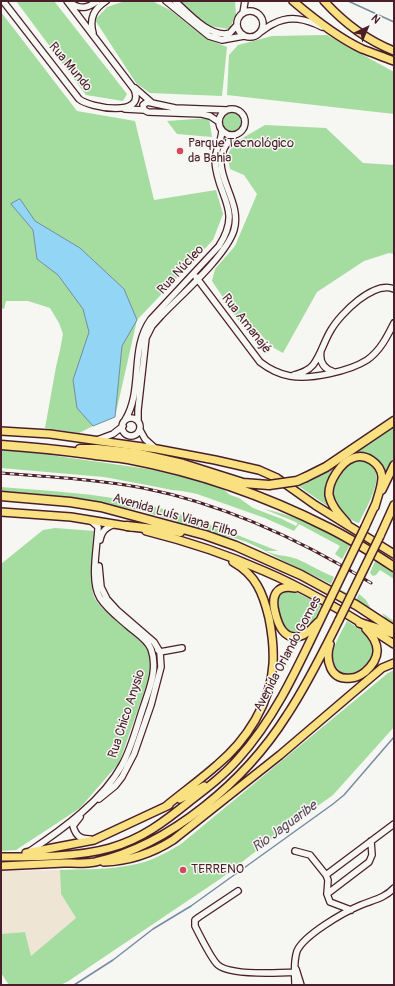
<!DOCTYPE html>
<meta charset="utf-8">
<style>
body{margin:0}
#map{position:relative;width:395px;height:986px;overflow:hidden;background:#f6f6f2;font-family:Pangolin,sans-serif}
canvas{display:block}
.frame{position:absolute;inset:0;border:2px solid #4a1f2b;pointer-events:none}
.north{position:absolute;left:347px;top:8px;width:40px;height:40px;-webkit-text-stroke:3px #f6f6f2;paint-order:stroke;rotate:44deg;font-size:11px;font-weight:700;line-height:16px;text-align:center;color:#4a1f2b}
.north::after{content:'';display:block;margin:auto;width:14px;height:18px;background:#4a1f2b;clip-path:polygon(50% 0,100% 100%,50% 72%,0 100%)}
</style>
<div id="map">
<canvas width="395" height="986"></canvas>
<div class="frame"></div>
<div class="north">N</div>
</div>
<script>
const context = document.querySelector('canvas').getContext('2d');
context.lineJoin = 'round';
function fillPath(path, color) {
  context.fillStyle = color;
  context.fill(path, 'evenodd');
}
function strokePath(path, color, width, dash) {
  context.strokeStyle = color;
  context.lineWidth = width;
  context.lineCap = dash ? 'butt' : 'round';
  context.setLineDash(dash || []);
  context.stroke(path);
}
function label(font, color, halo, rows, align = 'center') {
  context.font = font + ' Pangolin,sans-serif';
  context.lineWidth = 3;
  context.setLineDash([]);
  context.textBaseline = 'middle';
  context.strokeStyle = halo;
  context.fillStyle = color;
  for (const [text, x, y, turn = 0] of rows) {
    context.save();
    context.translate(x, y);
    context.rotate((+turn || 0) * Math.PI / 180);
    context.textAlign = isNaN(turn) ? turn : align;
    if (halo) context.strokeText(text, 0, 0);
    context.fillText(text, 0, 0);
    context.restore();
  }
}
fillPath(new Path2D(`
 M60 870 61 894 76 918 31 957 25 932 1 934V871Z`), '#efe5d5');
fillPath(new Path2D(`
 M16 1H54L127 94 123 101 86 95Z
 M125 1 154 2 170 10 207 39 227 47 222 96 150 93 136 83 95 20 107 7Z
 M178 1H235L236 15 229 29 209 26Z
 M1 12 77 111 135 121 154 200 216 190 223 214 213 240 137 320 115 417 93 426 79 433 45 428 56 367 60 350 63 334 59 323 50 308 28 301H6L4 309 1 308Z
 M327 35 394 72V114L227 95 229 55 238 45 272 36Z
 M221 122a11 11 0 1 1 22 0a11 11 0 1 1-22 0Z
 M209 118 212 137 177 134 167 121Z
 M265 125 326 128 363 163 394 165V254L389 253 364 261 317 292 283 353 274 348 255 329 238 320 212 281 215 269 235 246 257 194 244 175 230 169 227 156 234 143Z
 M394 426V457L385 477C382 471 379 463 374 458 354 439 320 476 325 497 326 501 328 505 330 508L296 484Z
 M1 448 155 470 184 477 223 489 230 495 239 498 253 508 282 519 296 526 298 523 264 509C315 520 351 545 394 573V579L380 570 376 575 373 576 370 573 375 561 350 545 342 559 335 554 340 546 299 524 294 531 265 518 197 494 182 491 172 490 147 485 104 477 1 468Z
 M357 459C395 462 368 504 359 523 353 522 348 517 344 513 322 494 337 471 357 459Z
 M1 487C49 491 96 493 143 504 189 514 234 534 278 551H266C276 556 286 555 297 559 309 564 321 572 334 577L331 584 356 600 359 594 366 600 371 609 386 619 382 613 394 621V625C373 610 351 595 329 583 314 575 298 568 282 560 263 550 244 538 223 536L142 511 111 505 50 495 1 491Z
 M55 528 95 531C94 549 88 584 95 599 99 605 104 610 110 615 123 626 142 637 149 653 152 659 151 665 151 672L119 763 80 808 16 850 1 851V564L43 530Z
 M290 589 321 605 316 616 306 631C302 632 297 633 293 632 278 630 274 603 280 592Z
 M347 621C355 626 372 635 375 645 379 657 364 675 352 676 340 678 332 666 333 655 334 643 342 631 347 621Z
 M394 670V727L333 795 277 835 220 879 67 982 60 985H9L1 973V934L25 932 31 956 76 918 61 894 60 870C84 869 109 870 132 865 150 862 166 853 181 844L388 673Z`), '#a5dca0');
const water = new Path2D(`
 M20 199 35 221 80 248 124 289 137 320 122 346 115 417 93 426 77 408 73 380 89 332 83 309 58 275 37 259 33 230 11 204Z`);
fillPath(water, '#93d5f4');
strokePath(water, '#768ca4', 1);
strokePath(new Path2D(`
 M348 1 394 22
 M74 985 113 960 153 929 191 906 333 804 344 795 394 737`), '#768ca4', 1.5);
const minor = new Path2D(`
 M3 1 79 99C90 108 147 118 134 89L67 1
 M166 1 209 36 222 40 244 36
 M175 1C188 13 211 39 230 33L237 25
 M71 3C81 10 88 8 97 1
 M237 24a13 13 0 1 1 26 0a13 13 0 1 1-26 0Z
 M243 13 245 1
 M93 33C89 18 94 9 106 1
 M259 33C264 30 268 26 273 24 290 15 306 19 322 27
 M135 88 151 102
 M219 122a13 13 0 1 1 26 0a13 13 0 1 1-26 0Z
 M125 109 144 110
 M219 122 210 116 202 114 148 112 144 110 143 105 147 102 175 108 227 110
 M196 277 260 362C269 369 279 374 290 376 310 380 350 371 367 360 380 351 387 337 394 323
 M321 351C319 362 324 369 334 372
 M294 375C301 373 308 371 313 365 321 355 324 341 331 330 340 314 374 280 394 289
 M122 427a9 9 0 1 1 18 0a9 9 0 1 1-18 0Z
 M125 420C144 389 129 349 151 319L219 246C243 209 217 197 215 161 215 151 221 142 222 131
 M138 421V410L146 338 152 326 161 316C181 295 226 256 234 230 244 196 200 166 234 136
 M140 430 145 439 156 449
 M97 440 113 434 123 426
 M100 540C102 530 107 527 115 524
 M99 566 101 587 107 599 117 610 154 642 160 652 161 667 151 705 134 754 122 777 115 786 99 799
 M158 650 160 652 182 648
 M80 817 73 826C76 836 80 839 90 839
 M30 851C63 829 103 800 122 765 132 747 137 725 144 705 150 687 158 668 151 649 147 639 136 633 128 626 118 617 107 609 100 598 90 582 97 548 98 529V527L90 520
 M295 851 310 855 326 875 328 880 327 894 330 902 351 910
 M326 875 394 824
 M238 891 199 917 195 920V926C199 934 212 960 218 965 231 976 280 973 297 972
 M327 894 369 862 372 855 371 841
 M296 969 301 985
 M295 985C295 974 293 963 297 951 304 935 344 912 361 905 373 900 385 898 394 888`);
const major = new Path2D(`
 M293 1C314 19 337 37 362 49 373 53 383 57 394 61
 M324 1C344 23 366 40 394 51
 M1 431 50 434 157 449 215 460 259 470 277 478 315 505 394 554
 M382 490 394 465
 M1 512 71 517 132 527
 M347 523C340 515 331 506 329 495 328 482 341 462 353 458 365 453 381 463 382 477 382 487 377 498 375 507
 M365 527 376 503
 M146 531C186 541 226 554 264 571 309 590 353 617 394 644
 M380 536 394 505
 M295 588C276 584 271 596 275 612 278 625 284 641 301 636 308 634 313 627 318 622
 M330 644C325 660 330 681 351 678 357 678 361 675 365 672 381 658 381 644 366 629
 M180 799 204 786
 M165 807C182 793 200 780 217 765 246 741 271 703 273 664 274 648 272 633 269 618 263 593 256 575 233 562
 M26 853 94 840 169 805
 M1 857C34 857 79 857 110 848 142 839 164 822 190 801 207 788 224 775 238 759 277 716 300 662 325 610
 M104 862C130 861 151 854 173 840L280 755 382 668 394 663
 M1 866C22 865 43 864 64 863 74 863 85 864 95 862 171 845 246 780 287 715 307 685 323 652 339 620`);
const highway = new Path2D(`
 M1 445C30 447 59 450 89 454 102 456 115 457 128 459 197 472 266 496 329 528 351 539 373 553 394 567
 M80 449H97L135 453 183 464 243 483 269 485
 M306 477 326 467 394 421
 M1 496 70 502 101 507 205 535 236 546 301 575 356 605 394 630
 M127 526 180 532
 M360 623 392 633`);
strokePath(minor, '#4a1f2b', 8);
strokePath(major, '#4a1f2b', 10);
strokePath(highway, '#4a1f2b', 11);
strokePath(minor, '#f6f6f2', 5.5);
strokePath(major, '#f9e181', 7);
strokePath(highway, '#f9e181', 8);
const rail = new Path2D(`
 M1 473C48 477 96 479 143 488 224 504 301 540 371 583`);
strokePath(rail, '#4a1f2b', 3);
strokePath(rail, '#f6f6f2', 1.5, [4.5]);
const majorBridge = new Path2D(`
 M325 610 365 527
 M339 620 380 536`);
const highwayBridge = new Path2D(`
 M269 485 297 481 306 477`);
strokePath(majorBridge, '#4a1f2b', 10, []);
strokePath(highwayBridge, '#4a1f2b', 11, []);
strokePath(majorBridge, '#f9e181', 7);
strokePath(highwayBridge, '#f9e181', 8);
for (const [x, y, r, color] of [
 [180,151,4,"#d1495b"],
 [183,870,4,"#d1495b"]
]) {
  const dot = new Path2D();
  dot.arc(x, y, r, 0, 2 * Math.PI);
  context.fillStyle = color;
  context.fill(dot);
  strokePath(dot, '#f6f6f2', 1.5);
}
label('13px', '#4a1f2b', '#f6f6f2', [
 ["Rua Mundo",70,67,50],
 ["Rua Núcleo",181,270,-47],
 ["Rua Amanajé",246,324,52],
 ["Avenida Luís Viana Filho",175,516,16],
 ["Avenida Orlando Gomes",288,654,-62],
 ["Rua Chico Anysio",127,714,-72]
]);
label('13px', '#4a1f2b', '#f6f6f2', [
 ["Parque Tecnológico",188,144],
 ["da Bahia",188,159],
 ["TERRENO",191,870]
], 'left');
label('italic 14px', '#5c4c5d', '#f6f6f2', [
 ["Rio Jaguaribe",285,827,-36]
]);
</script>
